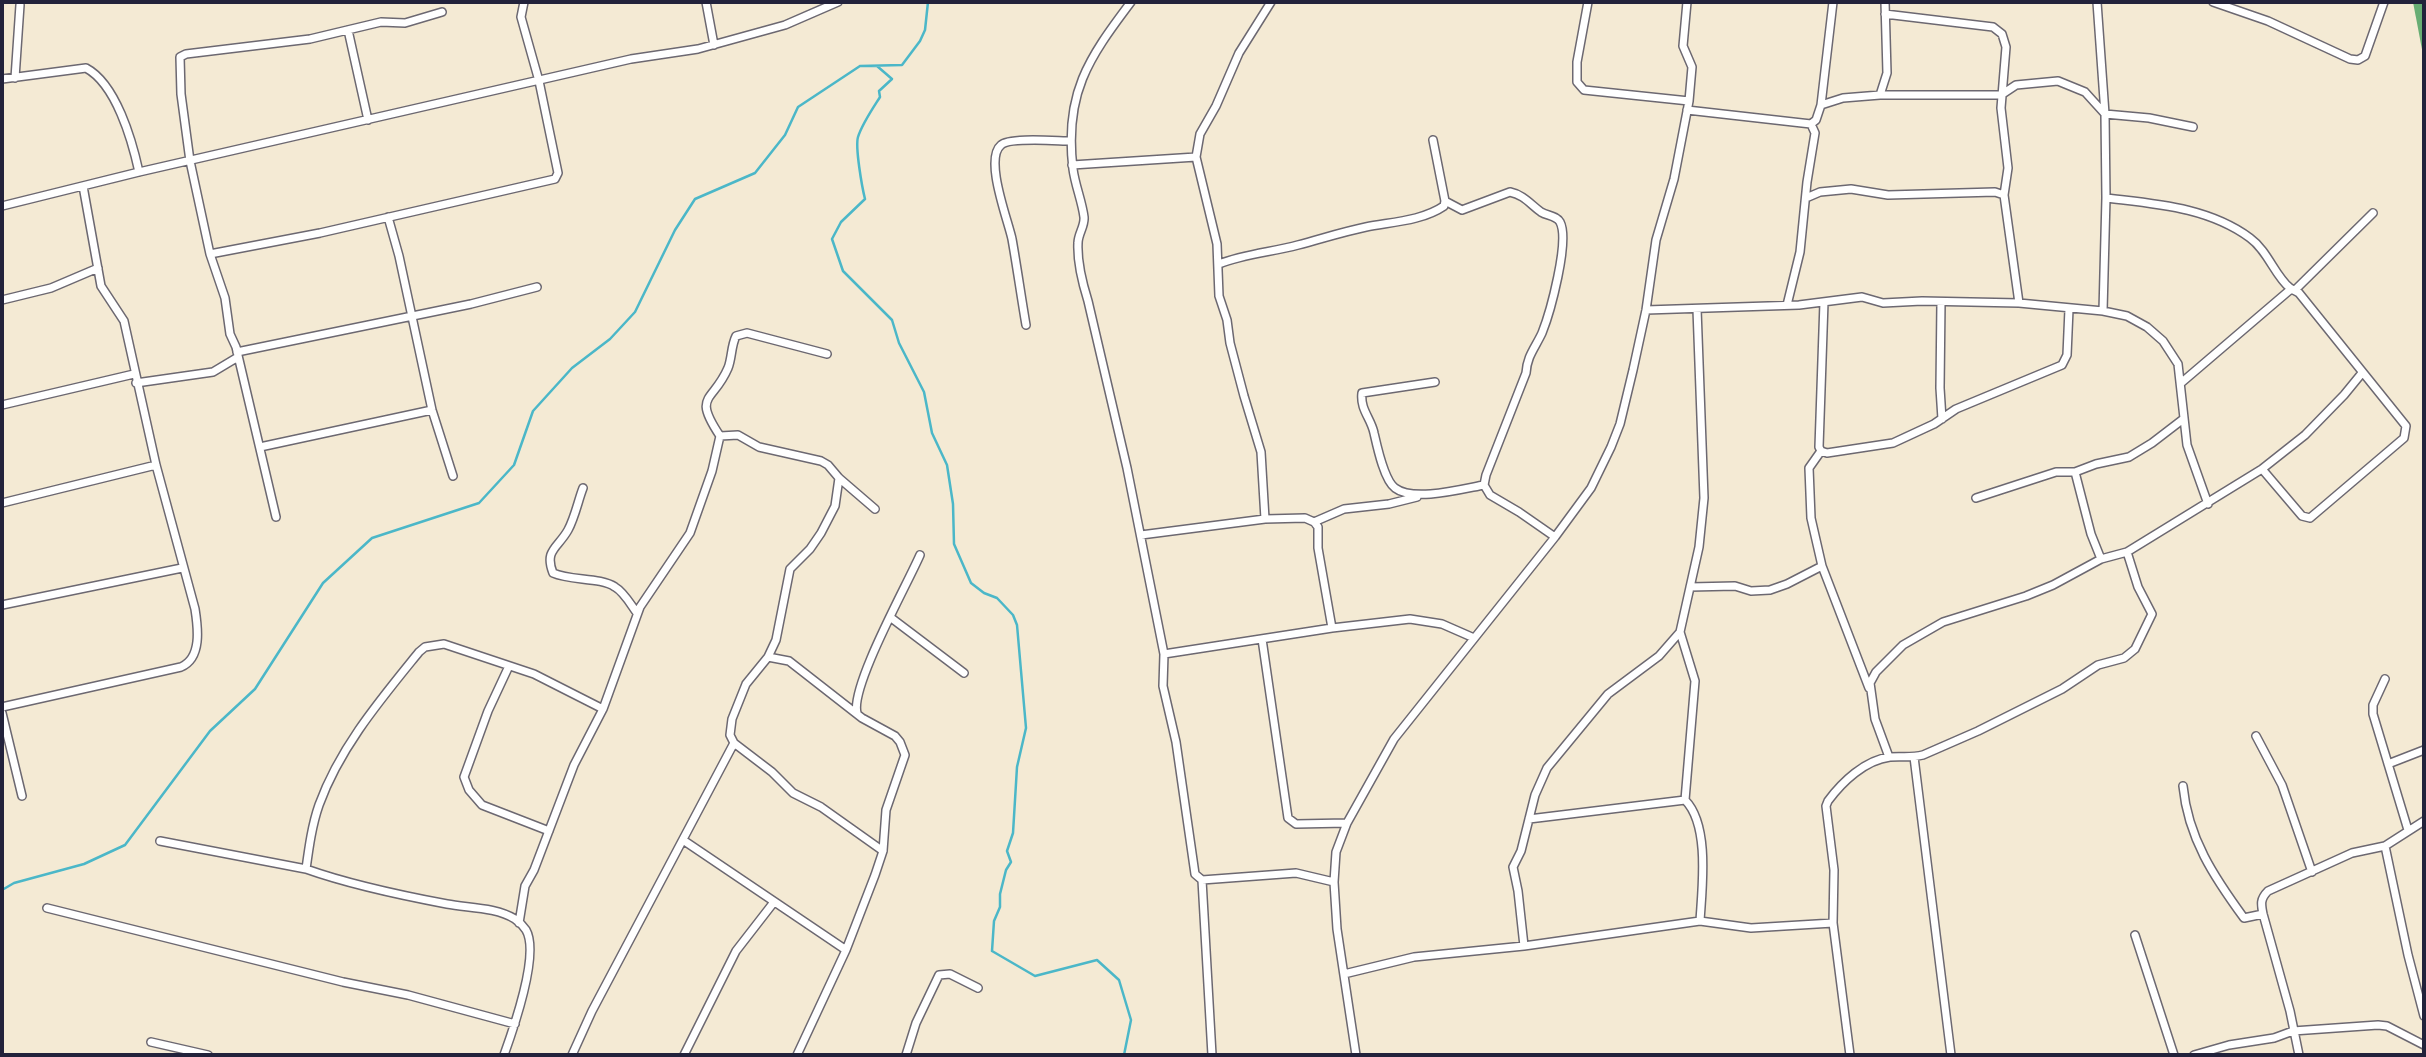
<!DOCTYPE html>
<style>
body{margin:0}
#map{position:relative;width:2426px;height:1057px;overflow:hidden;background:#f4ead4;font-family:"Libre Bodoni",serif}
canvas{display:block}
.frame{position:absolute;inset:0;border:4px solid #22223b;pointer-events:none}
</style>
<div id="map">
<canvas width="2426" height="1057"></canvas>
<div class="frame"></div>
</div>
<script>
const context = document.querySelector('canvas').getContext('2d');
context.lineJoin = 'round';
function fillPath(path, color) {
  context.fillStyle = color;
  context.fill(path, 'evenodd');
}
function strokePath(path, color, width, dash) {
  context.strokeStyle = color;
  context.lineWidth = width;
  context.lineCap = dash ? 'butt' : 'round';
  context.setLineDash(dash || []);
  context.stroke(path);
}
fillPath(new Path2D(`
 M2413 2H2424V60Z`), '#67ad73');
strokePath(new Path2D(`
 M928 2 925 30 920 41 902 65 860 66H877L892 79 879 91 880 97C873 108 862 124 858 137 855 147 862 187 865 199L841 222 832 239 843 271 892 320 899 343 924 392 932 433 947 465 953 504 954 544 971 583 984 593 997 598 1013 615 1017 625 1026 728 1017 767 1013 833 1007 851 1011 862 1006 870 1000 894V907L994 921 992 951 1035 976 1097 960 1119 980 1131 1020 1124 1055
 M2 890 14 883 84 864 125 845 210 731 255 689 323 583 372 538 479 503 514 465 533 411 572 368 610 339 635 312 675 230 695 199 755 173 785 135 798 107 860 66`), '#4bb7c8', 2.5);
const street = new Path2D(`
 M706 2 714 45
 M1131 2C1088 59 1064 94 1073 169 1075 185 1082 201 1084 217 1085 226 1078 234 1078 243 1077 263 1082 282 1088 301L1127 468 1164 654 1163 686 1176 742 1195 874 1202 880 1296 873 1334 882
 M1588 2 1577 62V82L1584 90 1689 101
 M2097 2 2105 114 2106 198 2103 311
 M2213 2 2268 21 2350 59 2358 60 2365 56 2384 2
 M1885 14 1993 27 2002 34 2006 47 2001 108 2008 168 2004 195 2019 303
 M348 30 368 120
 M15 78 20 5
 M2 79 86 68C116 84 132 140 139 172
 M1880 95H2001L2016 85 2058 81 2085 92 2105 114 2149 118 2193 127
 M1821 105 1843 98 1880 95 1887 73 1885 2
 M1687 110 1802 123 1811 124 1815 133 1807 182 1800 252 1787 305
 M1811 124 1816 120 1821 105 1833 2
 M1072 165 1196 157
 M1806 198 1820 192 1851 189 1888 195 1995 192 2004 195
 M2106 198C2155 204 2208 207 2250 238 2268 251 2275 276 2290 288 2293 290 2296 291 2299 293L2406 426 2404 438 2310 518 2302 516 2262 469
 M1445 201 1462 210 1510 192C1524 195 1530 204 1541 212 1547 216 1556 215 1560 222 1570 241 1550 313 1542 333 1535 348 1527 356 1526 373L1486 475 1484 485 1490 495 1519 512 1555 537
 M2 206 139 172 631 59 698 49 785 25 838 2
 M388 217 399 256 432 410 453 476
 M210 254 320 233 555 179 558 173 539 81 521 17 524 2
 M1219 264C1244 254 1272 252 1298 245 1321 239 1342 232 1366 227 1391 222 1422 221 1444 206L1445 201 1433 140
 M2295 290 2373 213
 M2 300 51 288 98 268
 M1824 302 1819 447 1821 451 1827 453 1893 443 1934 424 1956 409 2062 365 2067 355 2069 309
 M1941 302 1940 388 1942 419
 M1646 310 1799 305 1862 297 1883 303 1922 301 2019 303 2103 311 2127 316 2147 327 2163 341 2178 364 2187 445 2208 504
 M1026 325C1021 296 1017 267 1012 239 1008 220 984 159 1001 145 1009 137 1057 141 1071 141
 M237 352 471 304 537 287
 M1435 382 1362 393C1360 410 1371 418 1374 433 1377 446 1384 480 1395 488 1413 502 1462 489 1484 485
 M136 383 213 372 238 357
 M2181 383 2291 289
 M2 405 134 374
 M720 436C692 394 713 403 728 368 732 358 731 346 736 336L747 333 827 354
 M260 447 432 410
 M1821 451 1809 468 1811 518 1822 566 1869 688
 M2075 472 2096 464 2129 457 2152 443 2182 420
 M839 478 835 506 821 533 810 549 790 569 776 640 768 657 746 684 732 719 730 735 734 743 772 772 793 793 821 807 883 851
 M583 488C578 501 575 517 568 530 558 548 544 550 553 573 571 581 600 577 615 587 624 592 631 605 637 613
 M1976 498 2056 472H2075L2091 534 2101 559
 M2 503 156 465
 M276 517 236 347 230 334 225 298 210 254 190 161 181 94 180 57 186 54 310 39 381 22 405 23 442 12
 M1265 519 1261 452 1244 396 1230 343 1227 320 1219 296 1217 244 1196 157 1200 134 1216 106 1239 53 1271 2
 M1314 522 1344 509 1389 504 1417 497
 M1141 535 1265 519 1305 518 1314 522 1318 527V548L1332 628
 M1690 587 1735 586 1751 591 1770 590 1787 584 1822 566
 M2 605 182 568
 M890 617 964 673
 M1680 632 1695 681 1685 800C1710 825 1702 888 1700 921
 M1262 639 1288 818 1296 824 1347 823
 M1164 654 1332 628 1410 619 1442 624 1474 638
 M768 657 789 661 862 718 895 736 900 742 905 755 886 810 883 851 875 875 846 950 797 1055
 M509 666 488 711 464 777 469 790 482 805 549 831
 M2385 679 2373 705V714L2408 830
 M2 707 181 667C202 658 198 628 195 609L156 465 124 321 101 286 83 186
 M2 713 22 796
 M857 713C850 687 907 585 920 555
 M2256 736 2282 785 2312 872
 M1889 757 1875 719 1870 683 1876 672 1903 645 1943 622 2026 596 2053 585 2101 559 2127 552 2262 469 2305 435 2344 395 2362 373
 M1914 757 1951 1055
 M2388 764 2424 750
 M2183 786C2188 838 2214 877 2244 918L2263 914
 M1529 819 1685 800
 M683 840 846 950
 M160 841 306 869
 M2385 846 2408 955 2424 1016
 M1202 880 1212 1055
 M47 908 343 982 408 995 515 1024
 M519 923 525 886 534 870 574 765 603 709
 M2135 935 2174 1055
 M1524 946 1518 891 1513 867 1521 851 1535 795 1547 768 1608 694 1659 656 1680 632 1699 547 1704 498 1697 309
 M1344 974 1414 957 1524 946 1700 921 1751 928 1833 923
 M151 1042 208 1055
 M504 1055C513 1030 540 954 526 930 524 927 518 921 515 919 496 907 468 908 447 904 399 895 351 885 306 869 309 847 312 825 319 805 340 747 381 699 419 652L425 647 444 644 534 674 603 709 640 607 690 533 712 471 720 436 738 435 759 447 821 461 828 465 839 478 875 509
 M572 1055 592 1011 734 743
 M684 1055 736 951 774 902
 M906 1055 916 1023 939 975 950 974 978 988
 M1356 1055 1337 929 1334 882 1336 852 1347 823 1394 739 1555 537 1591 488 1611 447 1620 424 1633 370 1646 310 1656 240 1674 179 1689 101 1692 67 1683 46 1687 2
 M1850 1055 1833 923 1834 870 1826 806 1828 801C1842 782 1865 760 1890 757 1901 756 1911 758 1923 755L1978 731 2062 689 2098 665 2124 658 2135 649 2152 614 2138 587 2127 552
 M2194 1055 2229 1045 2274 1038 2293 1031 2378 1025 2387 1026 2424 1045
 M2299 1055 2290 1011 2263 914C2261 904 2260 899 2268 891L2352 853 2385 846 2424 821`);
strokePath(street, '#6c6871', 10);
strokePath(street, '#fff', 7);
</script>
